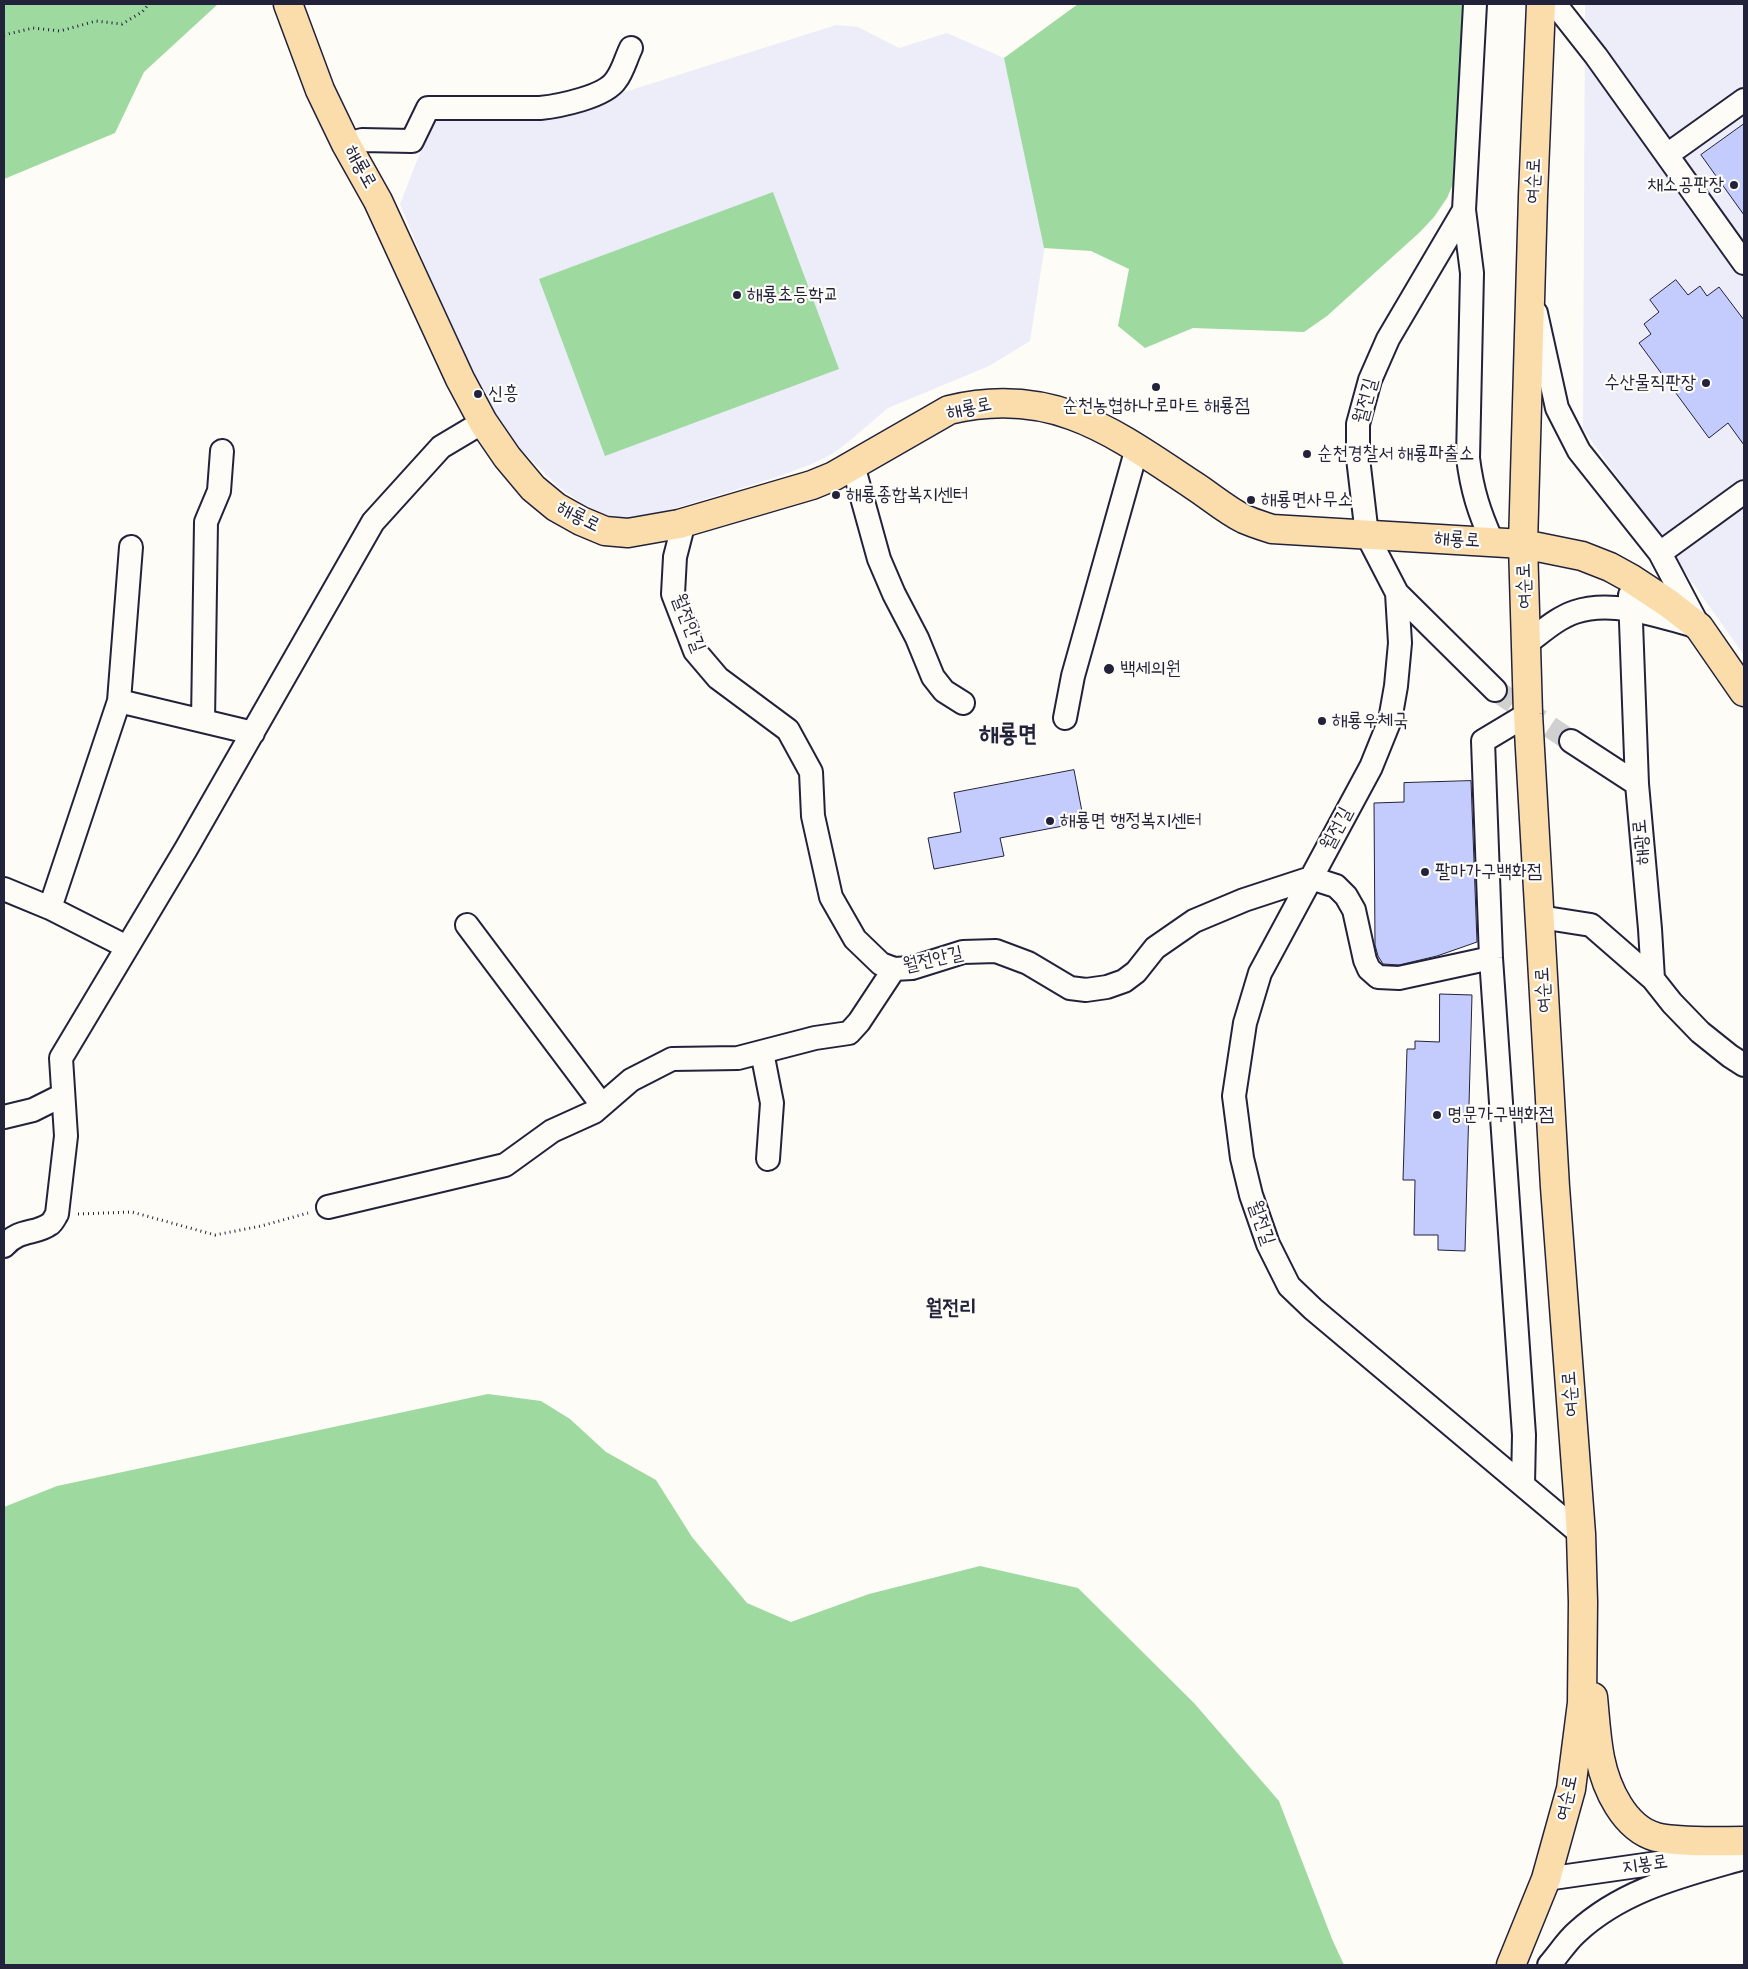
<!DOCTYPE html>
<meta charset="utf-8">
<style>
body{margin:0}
#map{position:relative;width:1748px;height:1969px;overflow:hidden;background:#fdfcf7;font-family:Itim,sans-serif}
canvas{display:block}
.frame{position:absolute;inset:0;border:5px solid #22223b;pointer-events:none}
</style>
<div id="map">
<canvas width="1748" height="1969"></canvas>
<div class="frame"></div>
</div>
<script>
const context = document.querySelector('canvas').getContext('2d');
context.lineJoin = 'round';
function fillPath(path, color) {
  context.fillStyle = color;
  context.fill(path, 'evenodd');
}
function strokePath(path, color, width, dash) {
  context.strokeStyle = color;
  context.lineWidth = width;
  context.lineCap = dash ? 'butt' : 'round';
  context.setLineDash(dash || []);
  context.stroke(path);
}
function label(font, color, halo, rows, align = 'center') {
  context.font = font + ' Itim,"Poor Story",sans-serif';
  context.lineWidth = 4.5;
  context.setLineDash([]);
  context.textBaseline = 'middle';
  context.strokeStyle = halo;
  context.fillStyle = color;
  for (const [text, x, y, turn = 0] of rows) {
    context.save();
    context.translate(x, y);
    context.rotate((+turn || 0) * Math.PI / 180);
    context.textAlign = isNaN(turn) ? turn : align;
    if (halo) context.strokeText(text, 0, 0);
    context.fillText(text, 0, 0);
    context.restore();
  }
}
fillPath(new Path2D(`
 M1585 4H1744V655L1583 429Z
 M836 25 858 27 899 48 947 33 1004 58 1046 238 1030 341 989 366 888 408 847 443 832 454 812 464 771 479 646 517 633 519 617 517 592 511 559 487 513 442 496 418 461 352 400 204 435 115 549 116Z`), '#ecedf9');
fillPath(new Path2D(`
 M4 4H218L144 72 115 133 4 179Z
 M1078 4H1464L1456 165 1453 184 1447 198 1434 217 1420 232 1327 316 1304 332 1193 328 1145 348 1118 326 1129 269 1091 251 1044 248 1004 58Z
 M773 192 839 369 605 456 539 279Z
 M488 1394 541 1401 570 1419 606 1452 656 1480 692 1537 747 1603 791 1622 869 1594 980 1566 1078 1588 1194 1703 1279 1801 1332 1939 1344 1965H4V1507L57 1486Z`), '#9ed9a0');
const building = new Path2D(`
 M1744 124V215L1701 155Z
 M1676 280 1688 295 1700 286 1707 296 1719 287 1744 320V445L1728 423 1709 438 1639 343 1651 334 1644 324 1659 312 1650 300Z
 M1074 770 1084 822 1000 838 1004 856 934 869 928 838 961 832 954 793Z
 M1471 781 1477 942 1437 956 1399 965 1383 964 1378 956 1375 945 1374 803 1404 802V783Z
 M1440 994 1472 995 1465 1251 1438 1250V1235H1414L1415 1180H1403L1407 1049H1415V1041L1439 1042Z`);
fillPath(building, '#c4cbfd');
strokePath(building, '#22223b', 1);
strokePath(new Path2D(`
 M1495 690 1571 741`), '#d1d0d1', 22, [22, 11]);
const minor = new Path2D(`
 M1475 4 1464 210 1388 339 1370 380 1358 424V458L1367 535 1397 593 1400 643 1396 686 1390 720 1371 767 1260 973 1245 1023 1234 1096 1242 1158 1251 1195 1268 1244 1289 1286 1313 1309 1581 1534
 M1555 4 1596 56 1744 263
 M346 144 362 140 412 141 428 108H540C559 106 605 97 616 80 623 71 626 58 631 48
 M1667 155 1744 100
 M1464 210 1472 273 1468 458C1472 490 1479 512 1492 541
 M853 465 879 559 894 594 917 638 933 677 944 691 963 703
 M684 522 675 557 673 594 695 651 718 678 788 730 811 772 813 816 831 897 855 939 881 964 894 969 912 968 963 952 996 951 1028 963 1070 988 1086 990 1107 987 1124 981 1136 972 1155 948 1194 921 1244 900 1311 878 1336 886 1346 896 1354 910 1365 960 1369 969 1378 977 1399 978 1491 958
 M1660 553 1744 492
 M1397 593 1495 690
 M1630 595 1637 784 1650 929 1653 979 1672 1003 1700 1032 1730 1056 1744 1065
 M1527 643C1542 632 1557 618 1575 612 1613 599 1662 617 1699 627L1660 553 1579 451 1557 408 1536 313
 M119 701 131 547
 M1065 718 1073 676 1137 448
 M203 721 206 522 219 491 222 451
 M1571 741 1637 784
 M4 889 50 908 127 947
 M50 908 119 701 253 733
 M1540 917 1591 925 1653 979
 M467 925 602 1105
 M762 1052 772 1103 768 1159
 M4 1117 33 1110 63 1095
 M328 1207 505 1165 552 1131 594 1112 631 1080 672 1059 738 1058 815 1038 849 1033 859 1022 894 969
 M4 1246C20 1228 35 1235 50 1224 53 1222 55 1217 57 1214L66 1136 61 1058 186 849 373 522 441 447 483 422
 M1523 1485 1524 1435 1491 958 1483 741 1528 714
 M1546 1879 1714 1855
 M1549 1965C1558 1955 1566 1942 1576 1933 1623 1889 1685 1875 1744 1858`);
const major = new Path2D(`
 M288 4 320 90 346 144 378 201 460 379 483 422 507 457 533 488 556 507 581 521 605 531 628 533 679 524 812 485 834 476 949 410C1052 385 1113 432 1193 485 1210 496 1226 510 1244 519 1253 523 1263 526 1272 529L1523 544 1582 556 1610 567 1630 578 1668 603 1699 627 1744 692
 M1593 1697C1595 1717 1596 1738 1600 1758 1606 1788 1624 1828 1656 1837 1680 1843 1718 1841 1744 1841
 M1511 1965 1546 1879 1571 1789 1582 1703 1583 1602 1581 1534 1555 1187 1528 714 1523 544 1533 196 1541 4`);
strokePath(minor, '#22223b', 26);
strokePath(major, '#22223b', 31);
strokePath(new Path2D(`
 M4 35 33 28 60 31 96 21 122 24 142 12 149 4
 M78 1214 132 1212 215 1235 261 1226 308 1213`), '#22223b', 3, [1, 4]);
strokePath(minor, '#fdfcf7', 22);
strokePath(major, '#fbddab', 28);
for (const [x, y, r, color] of [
 [1734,185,5,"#22223b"],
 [737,295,5,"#22223b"],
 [1706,383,5,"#22223b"],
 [1156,387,5,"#22223b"],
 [478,394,5,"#22223b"],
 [1307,454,5,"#22223b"],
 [836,495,5,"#22223b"],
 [1251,500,5,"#22223b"],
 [1109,669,6,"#22223b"],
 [1322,721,5,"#22223b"],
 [1050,821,5,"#22223b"],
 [1425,872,5,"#22223b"],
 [1437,1115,5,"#22223b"]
]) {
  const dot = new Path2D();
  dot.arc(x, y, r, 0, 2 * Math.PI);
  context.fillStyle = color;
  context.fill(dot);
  strokePath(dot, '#fdfcf7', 2);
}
label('19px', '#22223b', '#fdfcf7', [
 ["해룡로",360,167,61],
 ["여순로",1534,181,-88],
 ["월전길",1366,401,-75],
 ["해룡로",969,409,-12],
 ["해룡로",578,517,27],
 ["해룡로",1457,540,3],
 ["여순로",1525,586,-92],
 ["월전안길",688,623,69],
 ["월전길",1337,829,-62],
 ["해광로",1642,842,-95],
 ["월전안길",933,960,-13],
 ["여순로",1544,990,-93],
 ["월전길",1261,1223,71],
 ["여순로",1571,1394,-94],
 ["여순로",1567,1798,-78],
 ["지봉로",1645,1865,-8]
]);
label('19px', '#22223b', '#fdfcf7', [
 ["채소공판장",1724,185,"right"],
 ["해룡초등학교",747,295],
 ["수산물직판장",1696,383,"right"],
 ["신흥",488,394],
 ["순천농협하나로마트 해룡점",1156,406,"center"],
 ["순천경찰서 해룡파출소",1317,454],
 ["해룡종합복지센터",846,495],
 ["해룡면사무소",1261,500],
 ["백세의원",1120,669],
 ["해룡우체국",1332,721],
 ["해룡면 행정복지센터",1060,821],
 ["팔마가구백화점",1435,872],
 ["명문가구백화점",1447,1115]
], 'left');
label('bold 21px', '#22223b', '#fdfcf7', [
 ["월전리",951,1309]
]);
label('bold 24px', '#22223b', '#fdfcf7', [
 ["해룡면",1008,735]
]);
</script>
